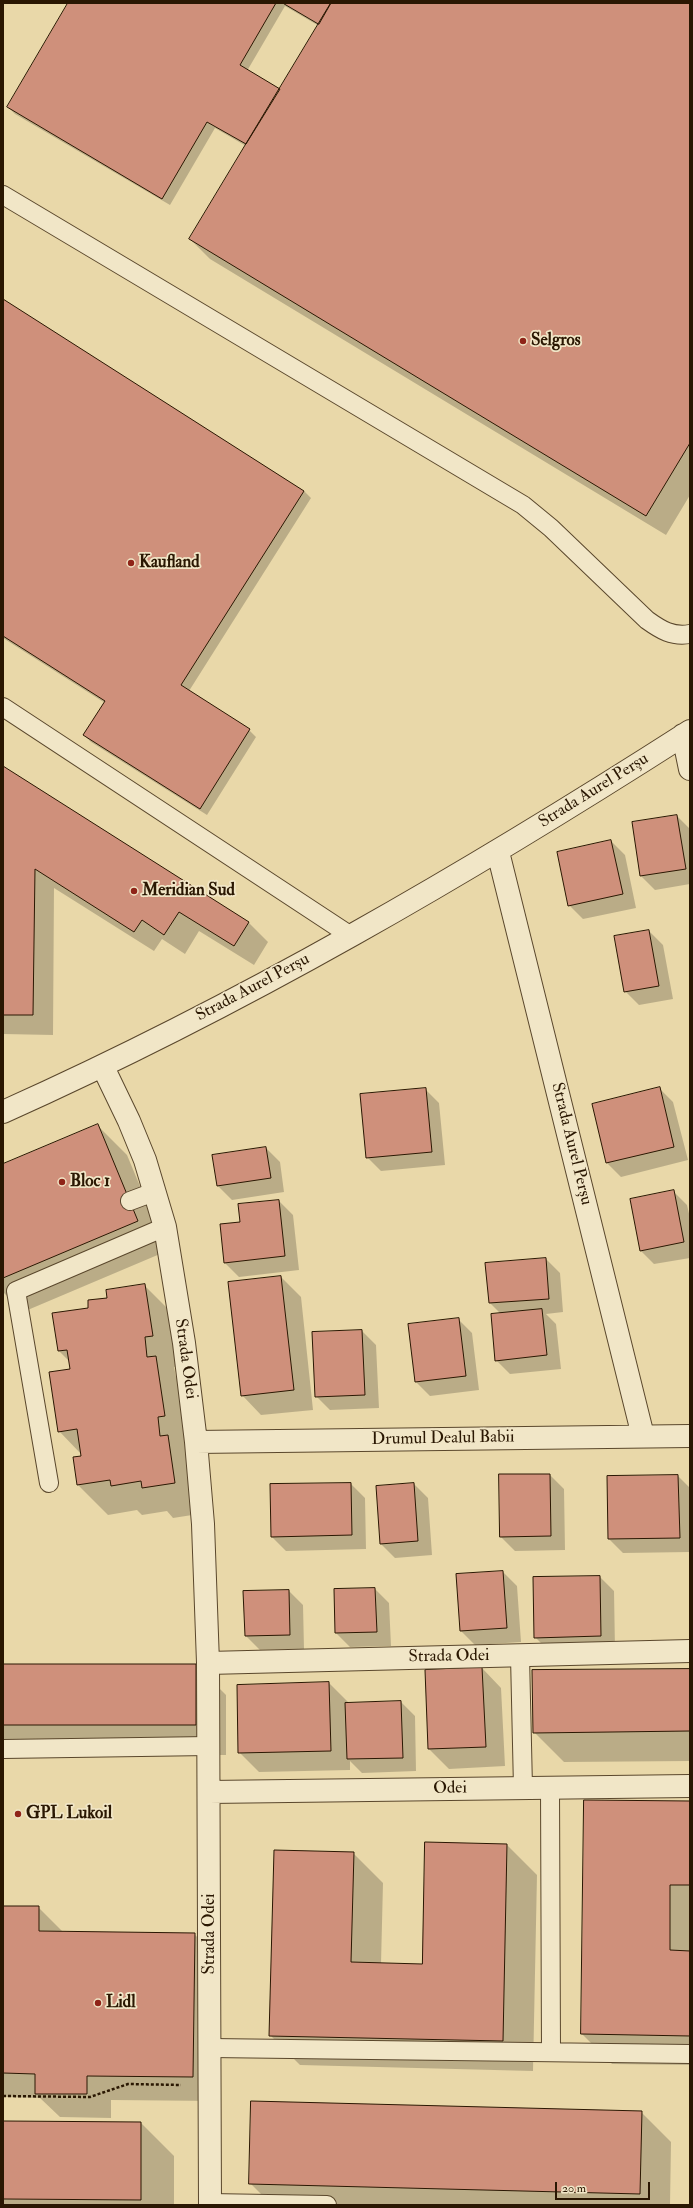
<!DOCTYPE html>
<meta charset="utf-8">
<style>
body{margin:0}
#map{position:relative;width:693px;height:2208px;overflow:hidden;background:#e9d8a9;font-family:"IM FELL Double Pica",serif}
canvas{display:block}
.frame{position:absolute;inset:0;border:4px solid #2a1702;pointer-events:none}
.scale{position:absolute;left:555px;top:2182px;width:95px;height:18px;box-sizing:border-box;border:2px solid #2a1702;border-top:0;padding-left:5px;font-size:12px;line-height:14px;white-space:nowrap;color:#2a1702;-webkit-text-stroke:3px #f1e6c7;paint-order:stroke}
</style>
<div id="map">
<canvas width="693" height="2208"></canvas>
<div class="frame"></div>
<div class="scale">20 m</div>
</div>
<script>
const context = document.querySelector('canvas').getContext('2d');
context.lineJoin = 'round';
function fillPath(path, color) {
  context.fillStyle = color;
  context.fill(path, 'evenodd');
}
function strokePath(path, color, width, dash) {
  context.strokeStyle = color;
  context.lineWidth = width;
  context.lineCap = dash ? 'butt' : 'round';
  context.setLineDash(dash || []);
  context.stroke(path);
}
function label(font, color, halo, rows, align = 'center') {
  context.font = font + ' "IM FELL Double Pica",serif';
  context.lineWidth = 3.5;
  context.setLineDash([]);
  context.textBaseline = 'middle';
  context.strokeStyle = halo;
  context.fillStyle = color;
  for (const [text, x, y, turn = 0] of rows) {
    context.save();
    context.translate(x, y);
    context.rotate((+turn || 0) * Math.PI / 180);
    context.textAlign = isNaN(turn) ? turn : align;
    if (halo) context.strokeText(text, 0, 0);
    context.fillText(text, 0, 0);
    context.restore();
  }
}
fillPath(new Path2D(`
 M69 3H690V495L666 535 210 259 190 239 246 146 215 128 170 205 15 114 8 107ZM285 6 319 26 280 90 247 71Z
 M3 300 304 491 311 498 189 691 249 730 256 737 207 815 91 742 84 735 105 703 3 638Z
 M3 767 248 922 268 942 254 965 199 931 185 954 162 939 154 951 54 888 53 1035 3 1034Z
 M677 816 690 829V884L655 890 641 876Z
 M611 841 625 855 636 908 583 919 569 905Z
 M649 931 663 945 673 999 639 1005 625 991Z
 M659 1088 673 1102 688 1160 621 1177 607 1163Z
 M425 1089 439 1103 445 1165 381 1171 367 1157Z
 M97 1125 127 1155 167 1251 23 1312 3 1292V1165Z
 M266 1148 280 1162 284 1192 232 1200 218 1186 213 1156Z
 M673 1191 687 1205 690 1218V1258L654 1264 640 1250Z
 M279 1201 293 1215 299 1270 239 1277 225 1263Z
 M546 1259 560 1273 563 1312 546 1314 556 1324 561 1369 510 1374 496 1360 501 1314 489 1302Z
 M281 1277 301 1297 313 1410 261 1415 242 1395Z
 M145 1286 175 1316 182 1366 174 1367 176 1377 185 1387 205 1513 173 1518 167 1511 142 1515 137 1510 108 1515 78 1485 74 1458 82 1456V1455L59 1431 71 1370 69 1361 59 1351 89 1308 108 1299Z
 M458 1319 472 1333 479 1390 430 1396 416 1382 409 1325Z
 M362 1331 376 1345 379 1408 330 1410 316 1396Z
 M550 1475 564 1489 565 1550 515 1551 501 1537Z
 M678 1476 690 1488V1552L623 1553 609 1539Z
 M351 1484 365 1498 366 1549 286 1551 272 1537Z
 M414 1484 428 1498 432 1555 395 1558 381 1544Z
 M503 1572 517 1586 521 1642 475 1645 461 1631Z
 M600 1577 614 1591 615 1650 549 1651 535 1637Z
 M375 1589 389 1603 391 1646 350 1647 336 1633Z
 M289 1591 303 1605 304 1649 260 1650 246 1636 244 1592Z
 M3 1665H196L226 1695V1755H3Z
 M482 1668 501 1688 505 1766 449 1769 429 1749Z
 M690 1670V1761L564 1762 534 1732Z
 M329 1683 349 1703 401 1702 415 1716 416 1771 362 1773 350 1761V1770L259 1772 239 1752Z
 M690 1802V2065L612 2064 582 2034Z
 M507 1845 537 1875 533 2071 300 2065 270 2035 353 1853 383 1883 381 1964 423 1965Z
 M3 1907H38L63 1932 194 1934 219 1958 217 2101 111 2100V2118L60 2117 40 2098 3 2097Z
 M641 2112 671 2142 670 2205H272L250 2183Z
 M3 2122 141 2123 174 2156V2205H3Z`), '#0003');
const building = new Path2D(`
 M68 3H276L240 65 280 89 246 144 207 122 162 199 7 107Z
 M283 3H331L319 24Z
 M331 3H690V443L646 516 189 239Z
 M3 299 304 491 181 685 250 729 200 809 83 735 105 701 3 636Z
 M3 766 249 922 234 946 179 912 164 935 142 920 134 932 35 869 33 1015H3Z
 M677 815 686 869 640 876 632 822Z
 M611 840 623 894 568 906 557 852Z
 M649 930 659 986 624 992 614 936Z
 M660 1087 674 1147 606 1163 592 1104Z
 M426 1088 432 1152 366 1158 360 1094Z
 M98 1124 138 1221 3 1278V1164Z
 M266 1147 271 1178 217 1186 212 1155Z
 M674 1190 684 1242 640 1251 630 1199Z
 M279 1200 285 1256 224 1263 220 1224 240 1222 238 1204Z
 M546 1258 549 1299 489 1303 485 1263Z
 M281 1276 294 1390 241 1396 228 1282Z
 M145 1284 153 1336 145 1337 147 1357 156 1356 165 1416 158 1417 160 1436 168 1435 175 1483 142 1488 141 1481 111 1486 110 1480 77 1485 73 1457 81 1456 77 1429 58 1432 49 1372 70 1369 67 1350 58 1351 52 1313 88 1308V1300L107 1298 106 1290Z
 M542 1309 547 1355 495 1361 491 1314Z
 M459 1318 466 1376 415 1382 408 1324Z
 M362 1330 365 1395 315 1397 312 1332Z
 M499 1474H550L551 1536 500 1537Z
 M678 1475 680 1538 608 1539 607 1476Z
 M351 1483 352 1535 271 1537 270 1484Z
 M414 1483 418 1541 380 1544 376 1486Z
 M503 1571 507 1628 460 1631 456 1574Z
 M600 1576 601 1636 534 1638 533 1577Z
 M375 1588 377 1632 335 1633 334 1589Z
 M289 1590 290 1635 245 1636 243 1591Z
 M3 1664H196V1725H3Z
 M482 1667 486 1747 428 1749 425 1670Z
 M690 1669V1731L533 1733 532 1670Z
 M329 1682 331 1751 238 1753 237 1685Z
 M401 1701 403 1758 347 1759 345 1703Z
 M584 1800 690 1801V1885H670V1950L690 1951V2036L581 2034Z
 M425 1842 507 1844 503 2041 269 2036 274 1850 354 1852 351 1962 422 1964Z
 M3 1906H39V1931L195 1933 193 2077 87 2076V2094H35V2074L3 2073Z
 M251 2101 642 2111 640 2194 249 2184Z
 M3 2121 141 2122V2200L3 2199Z`);
fillPath(building, '#cf907b');
strokePath(building, '#2a1702', 1);
const lane = new Path2D(`
 M3 195 523 505 551 528 647 620C661 630 672 637 690 634
 M3 707 351 936
 M130 1201 154 1192
 M49 1483 16 1291 165 1227
 M520 1656 523 1788
 M3 1749 209 1746
 M550 1788 551 2052
 M211 2048 690 2054
 M210 2203 327 2205`);
const street = new Path2D(`
 M683 735 690 769
 M498 852 643 1436
 M103 1067 129 1121 145 1160 165 1227 184 1343 196 1442 203 1524 208 1663 210 2205
 M3 1112C242 1005 470 872 690 731
 M196 1442 690 1436
 M208 1663 690 1651
 M209 1792 690 1786`);
strokePath(lane, '#5a472c', 20);
strokePath(street, '#5a472c', 24);
strokePath(new Path2D(`
 M3 2096 90 2097 128 2084 181 2085`), '#2a1702', 2.5, [3, 2]);
strokePath(lane, '#f1e6c7', 18);
strokePath(street, '#f1e6c7', 22);
for (const [x, y, r, color] of [
 [523,341,4,"#8f2418"],
 [131,563,4,"#8f2418"],
 [134,891,4,"#8f2418"],
 [62,1182,4,"#8f2418"],
 [18,1814,4,"#8f2418"],
 [98,2003,4,"#8f2418"]
]) {
  const dot = new Path2D();
  dot.arc(x, y, r, 0, 2 * Math.PI);
  context.fillStyle = color;
  context.fill(dot);
  strokePath(dot, '#f1e6c7', 1.5);
}
label('bold 17px', '#2a1702', '#f1e6c7', [
 ["Selgros",531,341],
 ["Kaufland",139,563],
 ["Meridian Sud",142,891],
 ["Bloc 1",70,1182],
 ["GPL Lukoil",26,1814],
 ["Lidl",106,2003]
], 'left');
label('17px', '#2a1702', '#f1e6c7', [
 ["Strada Aurel Perșu",594,791,-32],
 ["Strada Aurel Perșu",253,988,-28],
 ["Strada Aurel Perșu",571,1144,76],
 ["Strada Odei",185,1359,82],
 ["Drumul Dealul Babii",443,1439,-1],
 ["Strada Odei",449,1657,-1],
 ["Odei",450,1789,-1],
 ["Strada Odei",210,1934,-90]
]);
</script>
